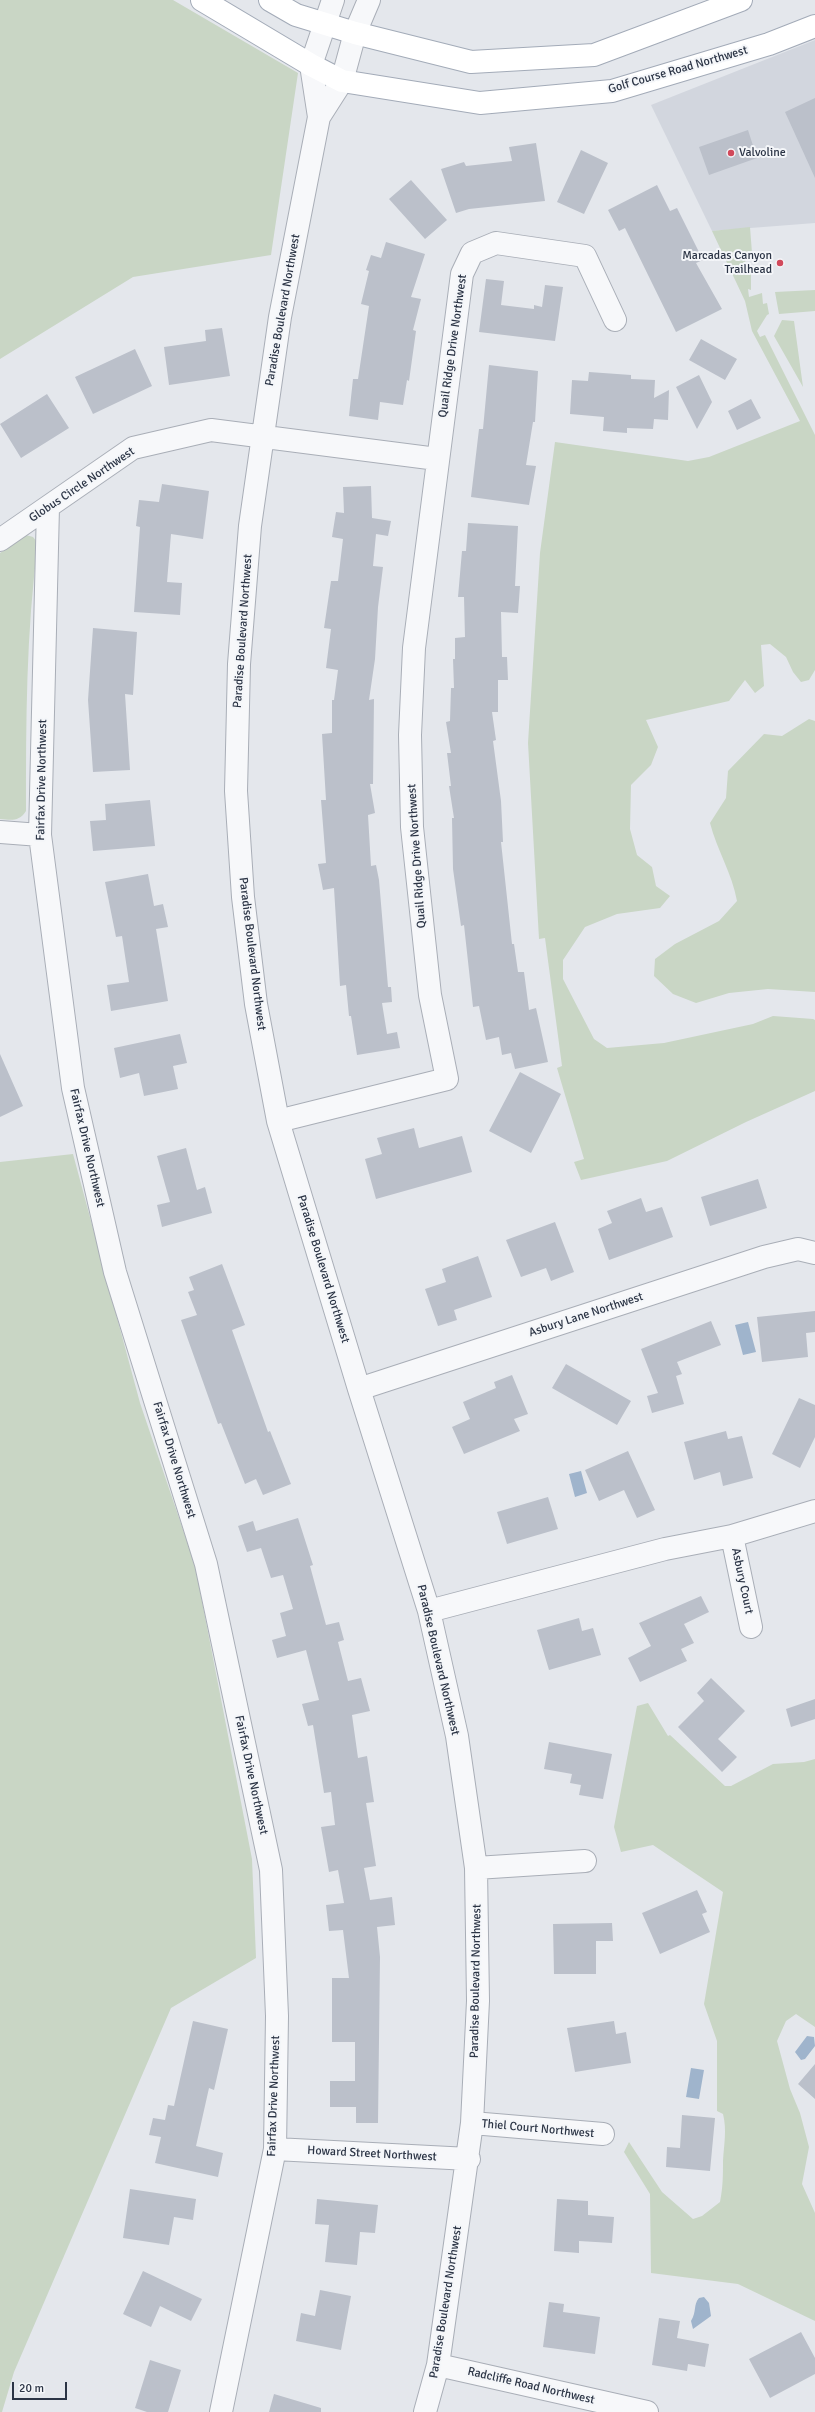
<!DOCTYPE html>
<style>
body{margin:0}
#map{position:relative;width:815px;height:2412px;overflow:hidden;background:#e4e7ec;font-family:Signika,sans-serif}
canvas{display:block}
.scale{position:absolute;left:12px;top:2382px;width:55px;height:18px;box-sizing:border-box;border:2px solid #2b3445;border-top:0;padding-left:5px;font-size:12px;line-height:14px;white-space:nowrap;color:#2b3445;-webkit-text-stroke:3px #f4f6f9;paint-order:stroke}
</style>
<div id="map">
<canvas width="815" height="2412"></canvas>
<div class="scale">20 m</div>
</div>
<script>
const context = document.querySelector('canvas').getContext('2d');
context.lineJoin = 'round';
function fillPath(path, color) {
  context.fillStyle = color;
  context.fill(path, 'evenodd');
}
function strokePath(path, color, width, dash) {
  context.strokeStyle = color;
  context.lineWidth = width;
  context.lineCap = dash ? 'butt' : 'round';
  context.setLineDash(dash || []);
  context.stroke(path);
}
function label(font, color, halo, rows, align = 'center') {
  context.font = font + ' Signika,sans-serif';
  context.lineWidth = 4;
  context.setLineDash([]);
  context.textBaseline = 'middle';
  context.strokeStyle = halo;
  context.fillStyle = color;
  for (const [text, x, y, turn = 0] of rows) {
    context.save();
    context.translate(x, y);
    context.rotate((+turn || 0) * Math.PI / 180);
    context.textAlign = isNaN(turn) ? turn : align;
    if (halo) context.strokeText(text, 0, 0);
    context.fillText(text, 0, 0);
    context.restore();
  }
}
fillPath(new Path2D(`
 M815 40V223L712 231 651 105Z`), '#d2d6de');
fillPath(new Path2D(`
 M0 0H173L298 73 271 255 133 277 0 359Z
 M750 227 752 253 745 258 746 269 751 273V290L748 289 749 297 762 293 763 304 767 303 769 314 767 315 757 331 760 337 765 335 815 435V670L809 680 801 682 793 672 786 657 770 644 761 645 764 686 755 693 745 680 729 701 646 720 658 747 651 765 631 785 630 829 637 855 652 867 656 886 670 896 660 908 617 914 585 927 563 960V979L594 1039 607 1048 664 1043 753 1024 773 1016 813 1019 815 1020V1091L746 1122 667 1161 581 1180 574 1162 584 1159 557 1068 562 1066 545 938 539 939 528 743 540 553 555 442 688 461 709 457 800 421 752 331 745 301 712 231Z
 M815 290V311L779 314 775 292Z
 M782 320 794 321 803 387 774 336Z
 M26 535 33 537 38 543C26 632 26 722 26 811 19 822 11 820 0 819V553Z
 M809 719 815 721V992L768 989 729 993 696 1003 673 994 654 976 655 959 675 944 719 921 737 901C732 873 717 850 710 823L726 798 728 771 764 734 782 736Z
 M73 1154 140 1403 195 1565 252 1859 256 1958 171 2008 14 2372 2 2412H0V1162Z
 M648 1703 668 1736 670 1735 725 1786H731L773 1764 804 1762 815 1759V2027L796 2014 786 2021 777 2041 790 2089 800 2113 809 2147 802 2184 815 2213V2321L738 2284 651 2273 650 2194 624 2152 629 2142 662 2192 693 2219 702 2216 720 2202C723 2187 723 2175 723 2161 724 2144 727 2130 723 2114L717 2111V2041L704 2004 723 1892 653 1845 621 1852 614 1827 637 1706Z`), '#c9d6c5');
fillPath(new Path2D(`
 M748 1322 756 1352 743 1355 735 1325Z
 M581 1471 587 1493 575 1497 569 1474Z
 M807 2036 814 2037 815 2046 805 2059 801 2060 795 2052Z
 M691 2068 704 2070 699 2099 686 2097Z
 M704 2297 709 2303 711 2316 693 2329 691 2321C697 2311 693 2305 699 2298Z`), '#9fb4cc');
fillPath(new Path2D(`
 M815 98V178L785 112Z
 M748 130 757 158 709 175 699 147Z
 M536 143 545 201 469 209 456 213 441 169 464 162 466 166 512 161 509 147Z
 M581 150 608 163 584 214 557 202Z
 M411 180 447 220 425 239 389 199Z
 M657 185 670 211 677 208 703 260 696 263 722 309 676 332 625 228 619 231 608 210Z
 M386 242 425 254 411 297 421 299 413 330 416 331 409 381 407 380 403 405 380 402 378 420 349 416 353 379H358L369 306 361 304 369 271 366 270 371 255 381 258Z
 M486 279 504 281 501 305 534 309V305L542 307 545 285 563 287 555 341 479 332Z
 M222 328 230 376 169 385 164 347 206 341 205 330Z
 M701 339 737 359 725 380 689 360Z
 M135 349 152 386 93 414 75 377Z
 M489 365 538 371 535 422H533L526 465 536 466 529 505 471 497 479 429H483Z
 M589 372 631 375V379L655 380 654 398 669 390 668 420 654 419 653 429 627 428V433L603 431 604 417 570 414 572 380 588 381Z
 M699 375 712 402 697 429 676 387Z
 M47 394 69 428 21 458 0 424Z
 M751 399 761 418 737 430 728 411Z
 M162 484 209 491 203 539 171 534 167 582 182 583 180 615 134 612 140 527 136 526 139 500 159 502Z
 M371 486 372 518 391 521 388 536 376 534 373 566 383 567 378 607 375 659 369 700 374 699 373 784H370L375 813 368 815 371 866 376 865 379 880 388 987H391L392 1002 382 1003 387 1034 397 1032 400 1048 357 1055 351 1016H349L346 985 340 986 334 888 323 890 318 864 326 863 321 800H326L322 734 332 733V700H334L338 670 326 668 331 629 324 628 331 581H338L343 539 332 537 336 512 344 513 343 487Z
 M468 523 518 526 515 586H520L518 613 501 612 502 657H507L508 680H498V712H492L496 740 493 741 501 801 503 842H501L512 944H514L518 972H524L529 1010 536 1008 548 1062 515 1069 511 1053 502 1055 499 1037 486 1040 479 1006 473 1007 464 925 461 926 453 869 452 818H454L449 786H451L447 753H451L446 722 450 721 451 688H454L453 659H455V638L465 637 464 597H458L462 551H466Z
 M93 628 137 632 133 695 125 694 130 770 93 772 88 700Z
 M150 800 155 846 93 851 90 821 106 820 105 804Z
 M148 874 154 906 163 904 168 927 156 929 168 1001 111 1011 107 985 129 982 122 936 116 937 105 882Z
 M180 1034 187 1063 173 1066 178 1089 144 1096 139 1073 120 1078 114 1048Z
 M0 1054 23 1106 0 1117Z
 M520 1072 561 1094 531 1153 489 1131Z
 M414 1128 419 1148 462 1136 472 1172 376 1199 365 1159 382 1154 377 1138Z
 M186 1148 197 1190 205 1187 212 1213 162 1227 157 1205 170 1202 157 1156Z
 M758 1179 767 1208 710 1226 701 1197Z
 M641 1198 646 1212 662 1207 673 1237 609 1260 598 1229 612 1223 607 1211Z
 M555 1222 574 1272 551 1281 546 1268 521 1277 506 1240Z
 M478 1256 492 1297 454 1310 457 1320 438 1326 425 1289 446 1282 442 1269Z
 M222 1264 245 1325 232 1330 268 1432 270 1431 291 1484 263 1495 256 1479 245 1484 221 1423 218 1424 181 1320 197 1315 188 1292 194 1290 189 1277Z
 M815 1311V1332L806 1333 808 1357 762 1362 757 1317Z
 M711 1321 721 1345 677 1362 682 1374 676 1376 684 1404 652 1413 647 1396 658 1393 641 1349Z
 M566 1364 631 1401 617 1425 552 1388Z
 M512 1375 528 1414 514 1419 520 1431 464 1454 452 1427 470 1419 463 1402 496 1388 494 1382Z
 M799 1398 815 1405V1437L800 1468 772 1454Z
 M726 1431 728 1439 742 1436 753 1478 723 1486 720 1472 694 1480 684 1442Z
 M628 1451 655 1510 637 1518 624 1490 599 1501 585 1470Z
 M548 1497 558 1529 507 1544 497 1512Z
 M298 1518 313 1565 310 1566 326 1625 339 1622 344 1640 338 1642 348 1681 361 1678 370 1711 352 1715 358 1758 367 1756 374 1802 366 1803 376 1866 364 1868 370 1900 392 1897 395 1925 377 1927 380 1957 378 2123H356V2107H330V2081H355V2042H332V1978H349L343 1930 329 1931 326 1905 344 1903 338 1870 329 1872 321 1827 335 1825 331 1792 324 1793 313 1725 308 1726 302 1704 319 1700 306 1650 277 1658 272 1640 286 1636 280 1613 293 1609 283 1575 271 1578 261 1548 247 1552 238 1526 253 1521 256 1531Z
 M701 1596 709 1612 684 1624 694 1643 681 1649 687 1661 640 1682 628 1658 651 1646 639 1623Z
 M579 1618 582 1631 593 1628 601 1655 549 1670 537 1630Z
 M711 1678 745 1711 718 1739 737 1757 722 1772 678 1727 704 1701 697 1693Z
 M815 1699V1719L791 1727 786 1709Z
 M549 1742 612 1754 603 1799 579 1795 581 1785 570 1783 572 1774 544 1769Z
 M697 1890 707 1912 702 1914 710 1932 660 1954 642 1913Z
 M612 1923 613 1941H596V1974H554L553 1924Z
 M193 2021 228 2029 214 2090 209 2088 196 2146 223 2153 218 2177 155 2163 161 2137 149 2135 153 2118 165 2120 168 2105 174 2106Z
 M614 2021 616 2034 626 2032 631 2063 575 2072 567 2028Z
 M815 2064V2099L798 2084Z
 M682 2115 715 2118 710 2171 666 2167 667 2147 680 2148Z
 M130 2189 196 2199 193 2220 174 2217 169 2245 123 2238Z
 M317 2199 378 2205 375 2233 360 2232 357 2265 325 2262 329 2225 315 2224Z
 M557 2199 588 2201V2215L614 2217 612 2243 579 2241V2253L554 2251Z
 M143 2271 202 2299 191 2321 160 2306 151 2327 123 2314Z
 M320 2290 351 2296 341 2350 296 2341 301 2313 315 2316Z
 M549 2302 564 2304 563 2312 600 2317 595 2354 543 2347Z
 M659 2318 680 2321 677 2338 709 2344 705 2367 688 2364 687 2371 652 2365Z
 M801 2332 815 2358V2374L770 2398 749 2359Z
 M150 2360 181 2370 168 2412H147L135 2408Z
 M274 2394 321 2408V2412H269Z`), '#bbc0ca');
const minor = new Path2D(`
 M333 0 311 65 319 117 280 317 250 526 239 664 236 791 243 897 256 1004 278 1121 359 1389 429 1611 457 1736 476 1868 478 2001 472 2123 438 2365 425 2412
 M319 117 342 81 355 33 369 0
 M48 507 40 835 73 1088 115 1272 206 1564 271 1870 277 2016 275 2149 221 2412
 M0 540 133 448 211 430 437 459
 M0 832 40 835
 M278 1121 447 1079 430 995 412 827 410 735 414 648 462 274 472 253 496 243 585 256 615 320
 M359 1389 764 1257 798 1249 815 1253
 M732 1536 751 1627
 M429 1611 665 1549 732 1536 815 1511
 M476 1868 585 1861
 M472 2123 603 2134
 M275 2149 469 2159
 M438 2365 647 2412`);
const major = new Path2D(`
 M202 0 311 65 342 81 480 103 612 91 769 44 815 26
 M270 0 296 15 355 33 471 62 594 55 741 0`);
strokePath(minor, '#a9aeb7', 24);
strokePath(major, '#a3abb8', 24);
strokePath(minor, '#f7f8fa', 22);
strokePath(major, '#fff', 22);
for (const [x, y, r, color] of [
 [731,153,4,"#d1495b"],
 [780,263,4,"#d1495b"]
]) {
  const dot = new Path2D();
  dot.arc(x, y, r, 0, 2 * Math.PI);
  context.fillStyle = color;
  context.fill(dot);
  strokePath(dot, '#f4f6f9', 1.5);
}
label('12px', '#2b3445', '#f4f6f9', [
 ["Golf Course Road Northwest",678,70,-16],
 ["Paradise Boulevard Northwest",283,310,-80],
 ["Quail Ridge Drive Northwest",453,346,-82],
 ["Globus Circle Northwest",82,485,-34],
 ["Paradise Boulevard Northwest",243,631,-86],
 ["Fairfax Drive Northwest",42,780,-89],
 ["Quail Ridge Drive Northwest",417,856,-94],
 ["Paradise Boulevard Northwest",252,954,83],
 ["Fairfax Drive Northwest",87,1148,77],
 ["Paradise Boulevard Northwest",323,1269,73],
 ["Asbury Lane Northwest",586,1315,-18],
 ["Fairfax Drive Northwest",174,1460,73],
 ["Asbury Court",742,1581,78],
 ["Paradise Boulevard Northwest",438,1660,77],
 ["Fairfax Drive Northwest",251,1775,78],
 ["Paradise Boulevard Northwest",476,1981,-89],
 ["Fairfax Drive Northwest",274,2096,-88],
 ["Thiel Court Northwest",538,2129,5],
 ["Howard Street Northwest",372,2154,3],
 ["Paradise Boulevard Northwest",446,2302,-81],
 ["Radcliffe Road Northwest",531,2386,13]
]);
label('12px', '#2b3445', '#f4f6f9', [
 ["Valvoline",739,153],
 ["Marcadas Canyon",772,256,"right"],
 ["Trailhead",772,270,"right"]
], 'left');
</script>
